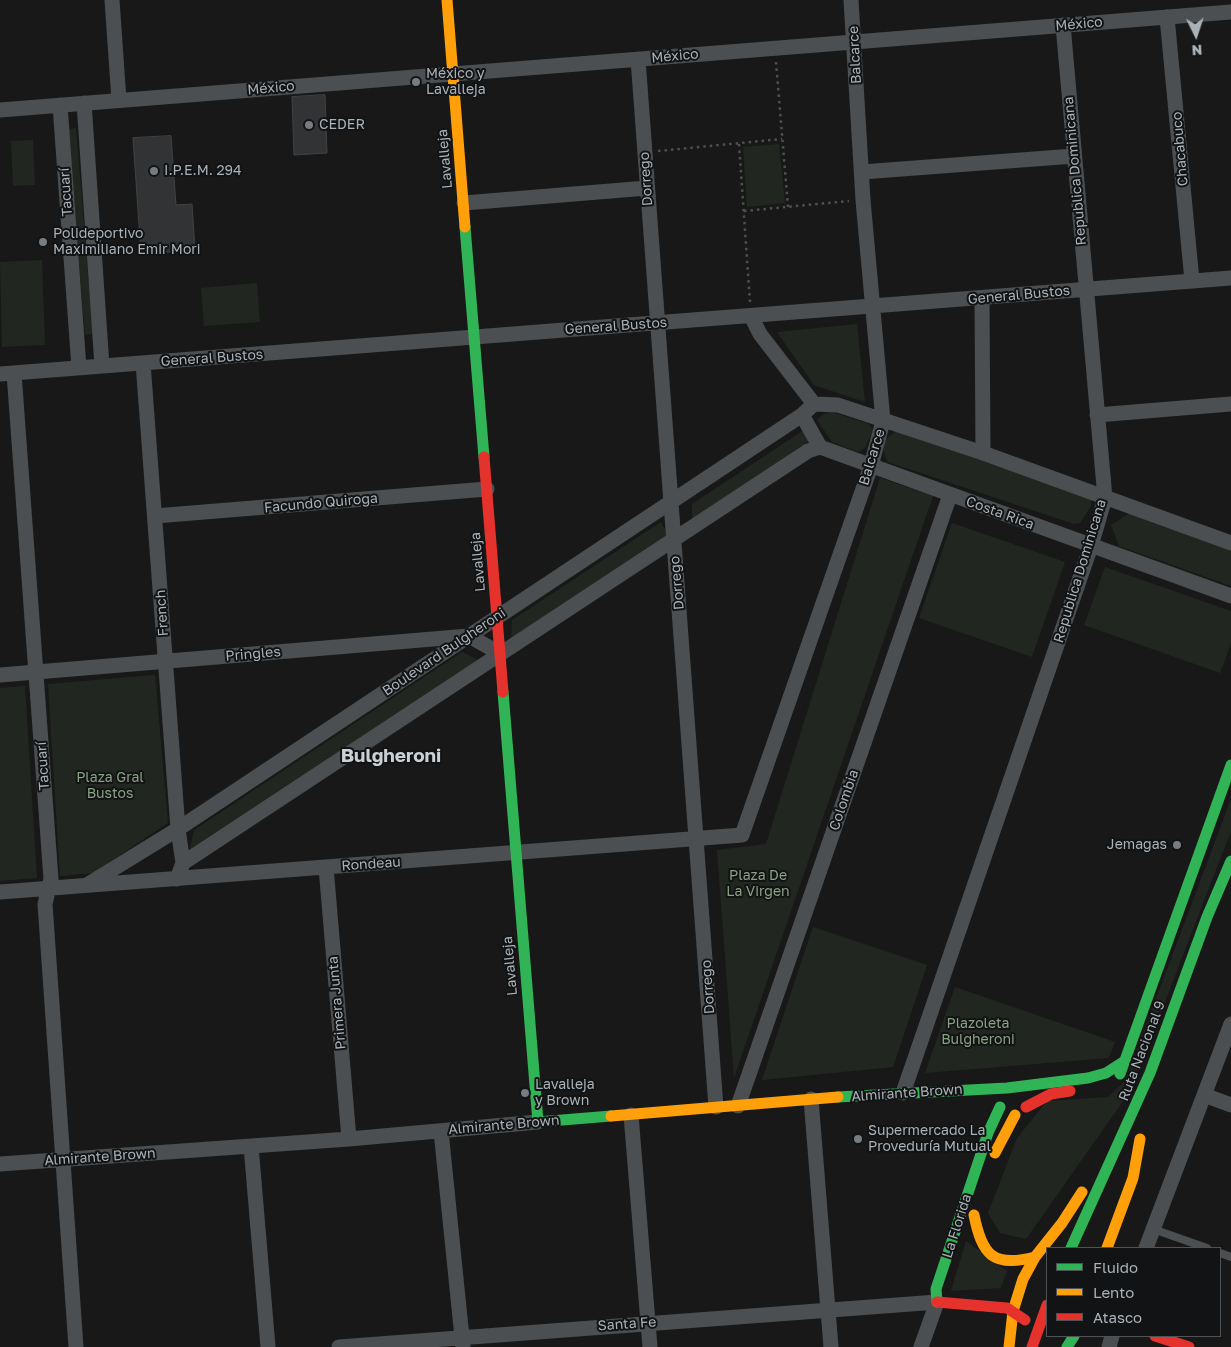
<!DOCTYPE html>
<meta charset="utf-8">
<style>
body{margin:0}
#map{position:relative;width:1231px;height:1347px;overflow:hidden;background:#181818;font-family:"Golos Text",sans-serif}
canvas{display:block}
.legend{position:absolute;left:1046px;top:1247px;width:175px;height:90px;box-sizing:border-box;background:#121314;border:1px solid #4f5356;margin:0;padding:6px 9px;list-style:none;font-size:15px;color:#aab2b8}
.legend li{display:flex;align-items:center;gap:10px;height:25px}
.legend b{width:25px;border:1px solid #4f5356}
.north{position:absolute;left:1171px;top:10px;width:50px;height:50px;-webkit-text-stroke:4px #121314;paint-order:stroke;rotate:176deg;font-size:14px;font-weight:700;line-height:20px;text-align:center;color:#aab2b8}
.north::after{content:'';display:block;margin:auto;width:18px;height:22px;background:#aab2b8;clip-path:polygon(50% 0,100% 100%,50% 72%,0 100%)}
</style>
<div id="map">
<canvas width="1231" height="1347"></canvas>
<ul class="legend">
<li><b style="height:6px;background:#30b455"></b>Fluido</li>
<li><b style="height:6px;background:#ff9f0a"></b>Lento</li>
<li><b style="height:6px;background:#e5322d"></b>Atasco</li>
</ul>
<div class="north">N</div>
</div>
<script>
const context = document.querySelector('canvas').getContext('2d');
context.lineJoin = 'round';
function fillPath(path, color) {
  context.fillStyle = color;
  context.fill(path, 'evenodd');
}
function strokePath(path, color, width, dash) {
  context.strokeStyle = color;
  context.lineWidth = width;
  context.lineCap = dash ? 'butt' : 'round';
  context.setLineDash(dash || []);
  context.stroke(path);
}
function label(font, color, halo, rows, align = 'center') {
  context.font = font + ' "Golos Text",sans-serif';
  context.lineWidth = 4;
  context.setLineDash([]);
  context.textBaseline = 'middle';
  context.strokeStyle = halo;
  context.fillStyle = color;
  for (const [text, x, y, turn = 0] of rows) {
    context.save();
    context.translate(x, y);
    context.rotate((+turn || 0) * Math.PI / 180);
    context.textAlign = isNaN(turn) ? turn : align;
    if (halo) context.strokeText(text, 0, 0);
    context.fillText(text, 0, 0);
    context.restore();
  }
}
fillPath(new Path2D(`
 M76 128 93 334 85 335 68 129Z
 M33 140 35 185 13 186 11 141Z
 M779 144 785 203 747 207 743 147Z
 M42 260 45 345 2 347 0 262Z
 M257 283 260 322 204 326 201 288Z
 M857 324 865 402 814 385 777 332Z
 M832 412 869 424 873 430 865 448 858 452 832 442 817 420 824 414Z
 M804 430 810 440 692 521V504Z
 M898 431 1091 495V506L1080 523 1074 524 888 462C880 448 883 437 898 431Z
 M880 478 933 496 734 1078 717 850 766 844Z
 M1130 513 1231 550V586L1119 546 1111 525Z
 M661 522 668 535 511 639 512 620Z
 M952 523 1065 562 1032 657 919 618Z
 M1105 567 1231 611V643L1220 673 1084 625Z
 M462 652 478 660 190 849 194 830Z
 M155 675 168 823 93 873 60 876 48 684Z
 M25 686 37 878 0 881V688Z
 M1231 799V831L1131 1090 1026 1239 1000 1233 988 1213 1017 1138 1047 1101 1108 1097 1125 1081Z
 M813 927 927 965 893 1067 762 1080Z
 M955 987 1115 1042 1109 1058 925 1073Z
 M966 1241 1007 1271 1001 1288 951 1291Z`), '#212720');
const building = new Path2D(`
 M325 95 327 153 294 155 292 97Z
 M171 136 176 205 192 204 195 250 141 254 133 138Z`);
fillPath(building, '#323334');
strokePath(building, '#404344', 1);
strokePath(new Path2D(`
 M776 62 788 207
 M739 144 750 302
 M658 151 782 139
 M744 211 849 201`), '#4e5052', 2.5, [2.5, 4]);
strokePath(new Path2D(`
 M1153 1229 1207 1248
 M1220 1253 1231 1257`), '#4c4f51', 8);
strokePath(new Path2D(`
 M112 0 119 100
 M1167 17 1192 281
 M638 59 716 1107
 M84 103 102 366
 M60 105 79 368
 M0 110 1231 12
 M862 172 1074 156
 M464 203 647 188
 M982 298 983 453
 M751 316 760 334 814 404
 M143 363 178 829 183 863
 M14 373 51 879 45 904 76 1347
 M0 374 1231 278
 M1097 415 1231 404
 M155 516 487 489
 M1231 543 983 453 838 405 814 404 802 415 820 447 1231 596
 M0 675 469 636 501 654
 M326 867 349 1139
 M177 879 183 863 808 451 820 447
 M87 885 178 829 802 415
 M0 892 742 835 871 466 883 421 863 200 851 0
 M903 1093 1091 546 1105 498 1063 25
 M1204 1095 1231 1105
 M811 1099 831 1347
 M738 1106 950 495
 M631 1115 650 1347
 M441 1131 463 1347
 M251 1146 268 1347
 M0 1164 349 1139 538 1122
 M1146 1248 1231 1024
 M339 1347 937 1302 921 1347
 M1109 1347 1112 1336`), '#4c4f51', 15);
strokePath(new Path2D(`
 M465 227 484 457
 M503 692 538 1122 611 1116
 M1120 1074 1231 765
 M838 1097 1007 1088 1088 1078 1106 1073 1123 1062
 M1071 1248 1150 1073 1207 917 1231 861
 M937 1302 936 1289 988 1133 1000 1107
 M1067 1347 1074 1336`), '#30b455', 11);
strokePath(new Path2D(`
 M447 0 465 227
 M611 1116 838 1097
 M995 1153 1015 1115
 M974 1215C982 1255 993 1268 1035 1257
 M1107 1248 1133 1178 1140 1139
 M1009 1347 1013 1311 1023 1279 1035 1257 1062 1223 1082 1192`), '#ff9f0a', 11);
strokePath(new Path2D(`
 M484 457 503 692
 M1026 1107 1051 1094 1070 1091
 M937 1302 1007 1308 1025 1320
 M1155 1336 1189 1347
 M1032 1347 1047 1305`), '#e5322d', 11);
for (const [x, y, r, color] of [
 [416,82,5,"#777c80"],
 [309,125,5,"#777c80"],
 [154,171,5,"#777c80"],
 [43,242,5,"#777c80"],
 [1177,845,5,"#777c80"],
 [525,1093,5,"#777c80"],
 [858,1139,5,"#777c80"]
]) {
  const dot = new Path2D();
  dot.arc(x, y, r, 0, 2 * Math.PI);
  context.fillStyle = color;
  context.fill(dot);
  strokePath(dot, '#121314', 2);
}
label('14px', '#aab2b8', '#121314', [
 ["México",1079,24,-5],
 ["Balcarce",855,55,-93],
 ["México",675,56,-5],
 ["México",271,88,-5],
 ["Chacabuco",1180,149,-95],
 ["Lavalleja",445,159,-95],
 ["Republica Dominicana",1075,171,-95],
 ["Dorrego",646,179,-94],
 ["Tacuarí",66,192,-94],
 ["General Bustos",1019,295,-5],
 ["General Bustos",616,326,-4],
 ["General Bustos",212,358,-4],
 ["Balcarce",872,457,-73],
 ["Facundo Quiroga",321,503,-5],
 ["Costa Rica",1000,513,20],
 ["Lavalleja",478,562,-95],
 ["Republica Dominicana",1080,571,-73],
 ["Dorrego",677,583,-95],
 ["French",162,613,-94],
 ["Boulevard Bulgheroni",444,652,-34],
 ["Pringles",253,654,-5],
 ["Tacuarí",43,766,-94],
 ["Colombia",844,800,-71],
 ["Rondeau",371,864,-4],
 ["Lavalleja",510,966,-95],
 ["Dorrego",708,987,-94],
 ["Primera Junta",337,1003,-95],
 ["Ruta Nacional 9",1142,1051,-69],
 ["Almirante Brown",907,1093,-4],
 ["Almirante Brown",504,1125,-5],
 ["Almirante Brown",100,1157,-4],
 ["La Florida",957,1226,-72],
 ["Santa Fe",627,1324,-4]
]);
label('14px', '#aab2b8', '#121314', [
 ["México y",426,74],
 ["Lavalleja",426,90],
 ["CEDER",319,125],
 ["I.P.E.M. 294",164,171],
 ["Polideportivo",53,234],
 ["Maximiliano Emir Mori",53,250],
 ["Jemagas",1167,845,"right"],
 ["Lavalleja",535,1085],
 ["y Brown",535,1101],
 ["Supermercado La",868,1131],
 ["Proveduría Mutual",868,1147]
], 'left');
label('14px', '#89a282', '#121314', [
 ["Plaza Gral",110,778],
 ["Bustos",110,794],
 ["Plaza De",758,876],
 ["La Virgen",758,892],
 ["Plazoleta",978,1024],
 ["Bulgheroni",978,1040]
]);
label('bold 19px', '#cbd0d4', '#121314', [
 ["Bulgheroni",391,756]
]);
</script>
